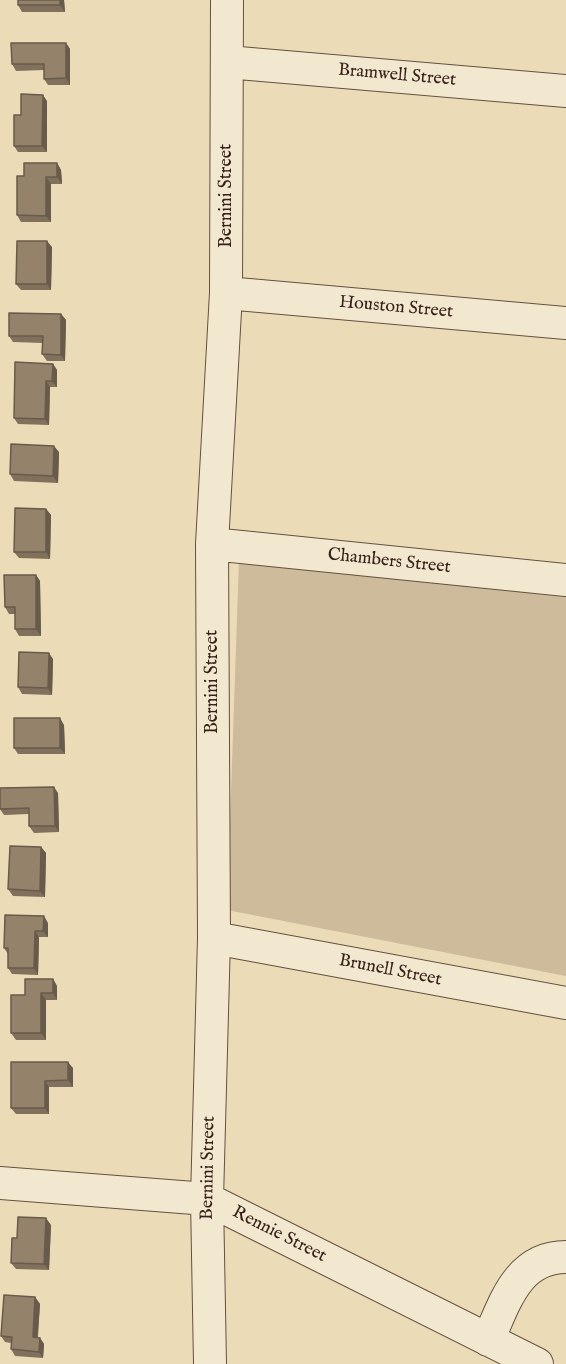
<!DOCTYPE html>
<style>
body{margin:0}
canvas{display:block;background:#ebdbb7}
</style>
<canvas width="566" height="1364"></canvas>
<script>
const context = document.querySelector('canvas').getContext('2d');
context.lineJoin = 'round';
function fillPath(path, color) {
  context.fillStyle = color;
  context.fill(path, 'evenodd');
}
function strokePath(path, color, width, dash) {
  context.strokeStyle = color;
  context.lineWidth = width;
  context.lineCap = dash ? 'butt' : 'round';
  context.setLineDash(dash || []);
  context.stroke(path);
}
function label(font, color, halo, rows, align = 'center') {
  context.font = font + ' "IM FELL English",serif';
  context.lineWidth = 6;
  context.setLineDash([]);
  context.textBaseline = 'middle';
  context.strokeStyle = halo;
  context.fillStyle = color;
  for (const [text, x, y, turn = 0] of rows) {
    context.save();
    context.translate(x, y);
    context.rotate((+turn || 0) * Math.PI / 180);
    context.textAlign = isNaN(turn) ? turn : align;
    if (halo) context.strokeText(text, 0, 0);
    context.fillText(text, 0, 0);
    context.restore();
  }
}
fillPath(new Path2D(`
 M239 560 566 597V976L227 910Z`), '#cdbb9c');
const minor = new Path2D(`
 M227 62 566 91
 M226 293 566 323
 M212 544 566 580
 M214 938 566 1003
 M0 1183 207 1199 537 1364
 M488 1340C505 1303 517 1257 566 1257
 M210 1364 207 1199 214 938 212 544 226 293 227 0`);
strokePath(minor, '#655040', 34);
strokePath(minor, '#f2e8d0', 32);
fillPath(new Path2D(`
 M64 0 65 12H22L18 5Z
 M66 43 70 49V85H48L44 79V70L16 71 12 64Z
 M47 101V152H18L14 146 21 115Z
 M57 163 61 170 62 184H51V222H21L17 215 24 176Z
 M52 247 51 290H21L16 284Z
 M61 314 66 320 65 361H47L42 354 43 343 13 342 9 336Z
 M53 364 57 370V387H50L49 425 18 424 14 418Z
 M59 452 58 483 14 481 10 474Z
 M46 509 51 515 50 559 19 558 14 552Z
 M36 575 40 581 41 636H19L15 629V614H9L5 607Z
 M53 659 52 695 22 694 18 687Z
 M64 725 65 754H18L14 748Z
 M0 788 58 793 59 832 34 833 29 826V814L4 815 0 809Z
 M41 847 46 853 45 897 13 896 8 889Z
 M48 923V937H39L38 975 12 974 8 968V954L4 948Z
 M53 979 57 986V1000H46V1040H16L11 1033 25 995Z
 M11 1062 73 1068V1087H49V1114H16L11 1108Z
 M51 1225 49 1270 16 1269 11 1263 17 1238Z
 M35 1297 40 1304 38 1337 40 1338 44 1344 43 1358 15 1356 11 1349V1343L5 1342 1 1336Z`), '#80705c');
fillPath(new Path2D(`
 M60 0H64L65 12 60 5Z
 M66 43 70 49V85L66 78Z
 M43 95 47 101V152L42 146Z
 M57 163 61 170 62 184 57 177Z
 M46 177 51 184V222L46 216Z
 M47 241 52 247 51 290 47 284Z
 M61 314 66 320 65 361 61 355Z
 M53 364 57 370V387L52 381Z
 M46 381 50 387 49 425 45 419Z
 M54 446 59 452 58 483 53 476Z
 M46 509 51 515 50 559 46 552Z
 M36 575 40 581 41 636 36 629Z
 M49 653 53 659 52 695 48 688Z
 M60 718 64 725 65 754 60 748Z
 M54 787 58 793 59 832 55 826Z
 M41 847 46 853 45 897 40 891Z
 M44 916 48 923V937L43 931Z
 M35 931 39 937 38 975 34 968Z
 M53 979 57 986V1000L53 993Z
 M41 993 46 1000V1040L41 1033Z
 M68 1062 73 1068V1087L68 1080Z
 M45 1081 49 1087V1114L45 1108Z
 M46 1218 51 1225 49 1270 44 1264Z
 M35 1297 40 1304 37 1343 33 1337Z
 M40 1338 44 1344 43 1358 39 1352Z`), '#685b4b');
const building = new Path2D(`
 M18 0H60V5H18Z
 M11 43H66V78L44 79V64H12Z
 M21 94 43 95 42 146H14V115H21Z
 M24 163H57V177H46V216L17 215V176H24Z
 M17 241H47V284H16Z
 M9 313 61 314V355L42 354 43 336H9Z
 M15 362 53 364 52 381H46L45 419 14 418Z
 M11 444 54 446 53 476 10 474Z
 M15 508 46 509V552H14Z
 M4 575H36V629H15V607H5Z
 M19 652 49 653 48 688 18 687Z
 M14 718H60V748H14Z
 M54 787 55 826H29V808L0 809V788Z
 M10 846 41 847 40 891 8 889Z
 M5 915 44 916 43 931H35L34 968H8V948H4Z
 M25 979H53V993H41V1033H11V995H25Z
 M11 1062H68V1080L45 1081V1108H11Z
 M18 1217 46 1218 44 1264 11 1263 12 1238H17Z
 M4 1295 35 1297 33 1337 40 1338 39 1352 11 1349 12 1337 1 1336Z`);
fillPath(building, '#95826b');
strokePath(building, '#685b4b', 1.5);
label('18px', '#382119', '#f2e8d0', [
 ["Bramwell Street",397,76,5],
 ["Bernini Street",227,196,-90],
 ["Houston Street",396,308,5],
 ["Chambers Street",389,562,6],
 ["Bernini Street",213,682,-90],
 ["Brunell Street",390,971,11],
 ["Bernini Street",209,1168,-89],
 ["Rennie Street",279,1235,27]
]);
</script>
